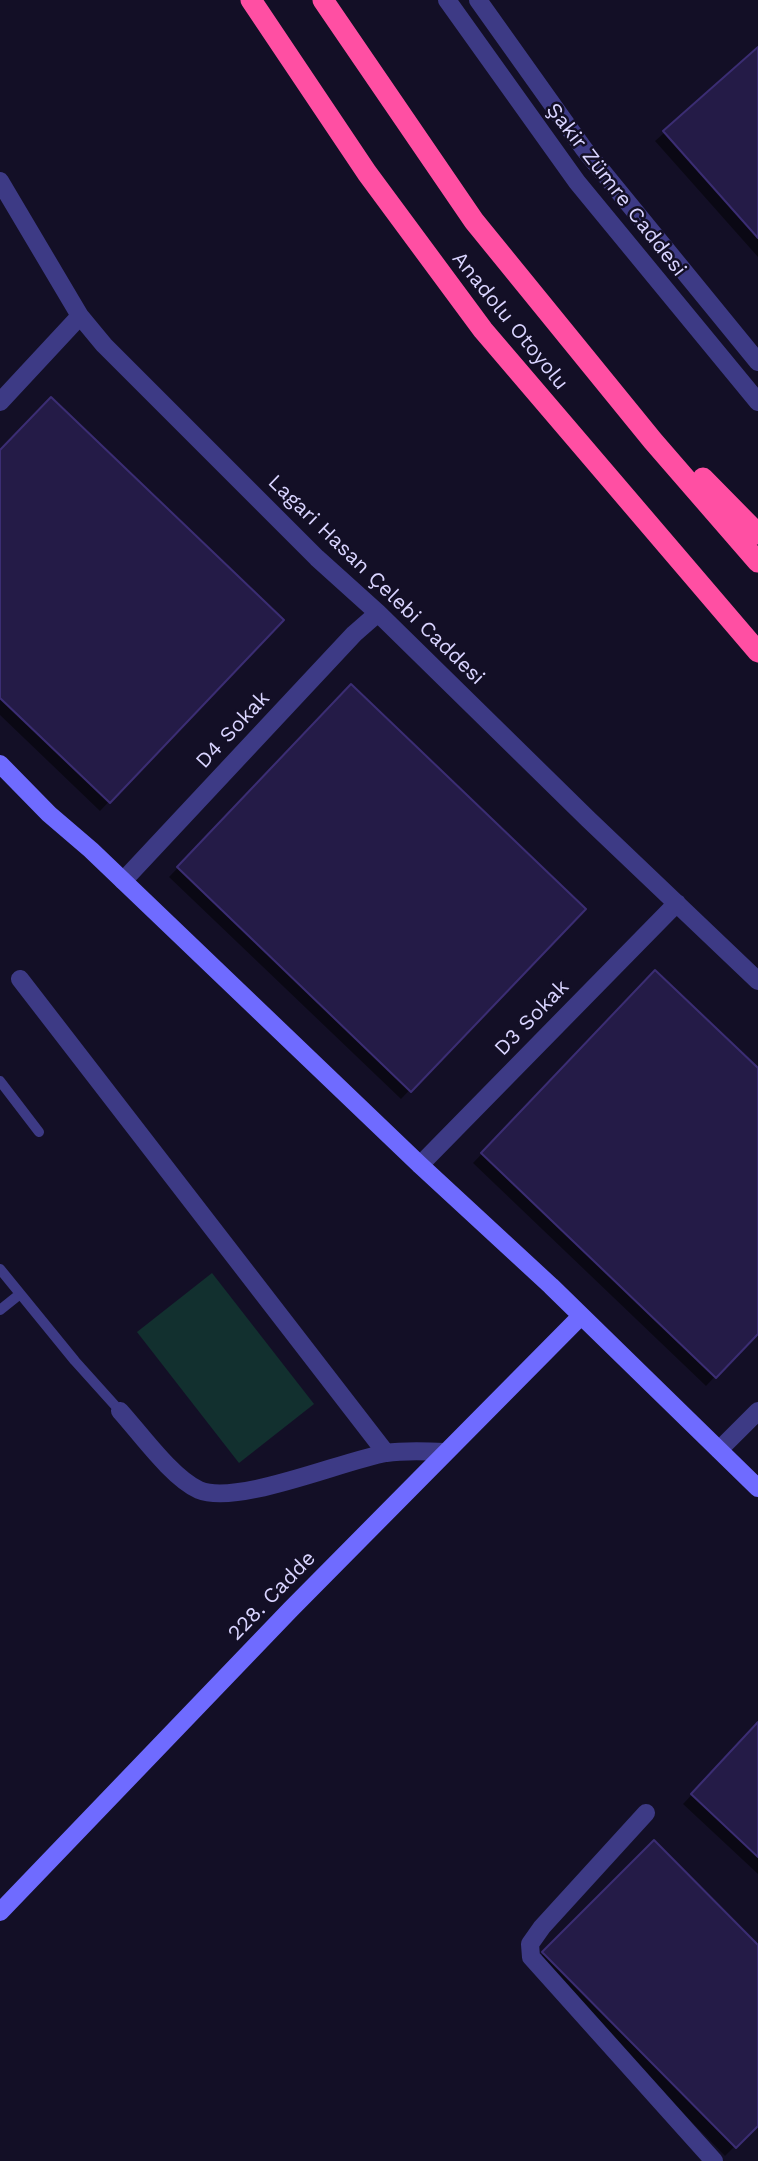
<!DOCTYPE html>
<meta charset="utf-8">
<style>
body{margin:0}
canvas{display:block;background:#130f26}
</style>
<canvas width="758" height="2161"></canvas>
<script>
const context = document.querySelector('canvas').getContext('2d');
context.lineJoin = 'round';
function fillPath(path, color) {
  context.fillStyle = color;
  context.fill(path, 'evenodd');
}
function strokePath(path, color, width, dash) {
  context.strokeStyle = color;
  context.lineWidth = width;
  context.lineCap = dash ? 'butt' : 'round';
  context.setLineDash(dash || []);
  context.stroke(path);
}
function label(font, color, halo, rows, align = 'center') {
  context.font = font + ' "Work Sans",sans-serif';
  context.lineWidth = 5;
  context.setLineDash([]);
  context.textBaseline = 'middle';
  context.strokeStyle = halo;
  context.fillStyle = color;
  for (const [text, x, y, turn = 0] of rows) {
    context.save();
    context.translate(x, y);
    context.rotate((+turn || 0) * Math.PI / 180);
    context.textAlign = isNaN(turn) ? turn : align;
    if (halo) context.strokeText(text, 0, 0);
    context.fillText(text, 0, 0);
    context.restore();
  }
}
fillPath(new Path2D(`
 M212 1273 314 1404 239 1463 137 1332Z`), '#12302f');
fillPath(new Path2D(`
 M758 49V257L655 141Z
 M0 452 281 620 100 811 0 715Z
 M351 687 583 909 401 1099 169 877Z
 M655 972 758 1071V1331L706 1386 473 1163Z
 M758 1724V1874L683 1804Z
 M654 1843 758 1947V2123L725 2156 535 1962Z`), '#0007');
const building = new Path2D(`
 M758 47V238L663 131Z
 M51 397 284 620 110 803 0 698V450Z
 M351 684 586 909 411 1092 177 867Z
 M655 970 758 1068V1334L716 1378 481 1153Z
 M758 1722V1857L691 1794Z
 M654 1840 758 1945V2126L736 2148 542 1952Z`);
fillPath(building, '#241b47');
strokePath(building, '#3b2d73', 2);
strokePath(new Path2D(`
 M0 1081 39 1132
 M0 1269 75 1361 120 1411
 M0 1310 20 1294`), '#3d3a85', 10);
strokePath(new Path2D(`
 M447 0 577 182 758 402
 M478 0 584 149 758 362
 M0 181 80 316 104 345 317 558 378 613 588 819 758 981
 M0 402 80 316
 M123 881 354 634 378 613
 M20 979 386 1453
 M420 1165 677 903
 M120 1411C140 1433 172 1478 199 1490 237 1506 342 1461 386 1453 405 1450 425 1451 445 1452
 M719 1450 758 1411
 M646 1813 542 1927 530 1944 531 1957 714 2161`), '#3d3a85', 18);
strokePath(new Path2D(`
 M0 764 49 814 91 850 420 1165 551 1286 758 1488
 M0 1912 291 1609 581 1316`), '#6f6bff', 18);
strokePath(new Path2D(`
 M251 0 367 173 483 330 758 652
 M323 0 474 221 653 441 758 562
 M703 478 758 534`), '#ff4fa3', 21);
label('21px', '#d9d4ff', '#130f26', [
 ["Şakir Zümre Caddesi",616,190,52],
 ["Anadolu Otoyolu",510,321,51],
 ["Lagari Hasan Çelebi Caddesi",376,580,44],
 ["D4 Sokak",233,730,-47],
 ["D3 Sokak",532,1018,-46],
 ["228. Cadde",272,1596,-46]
]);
</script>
